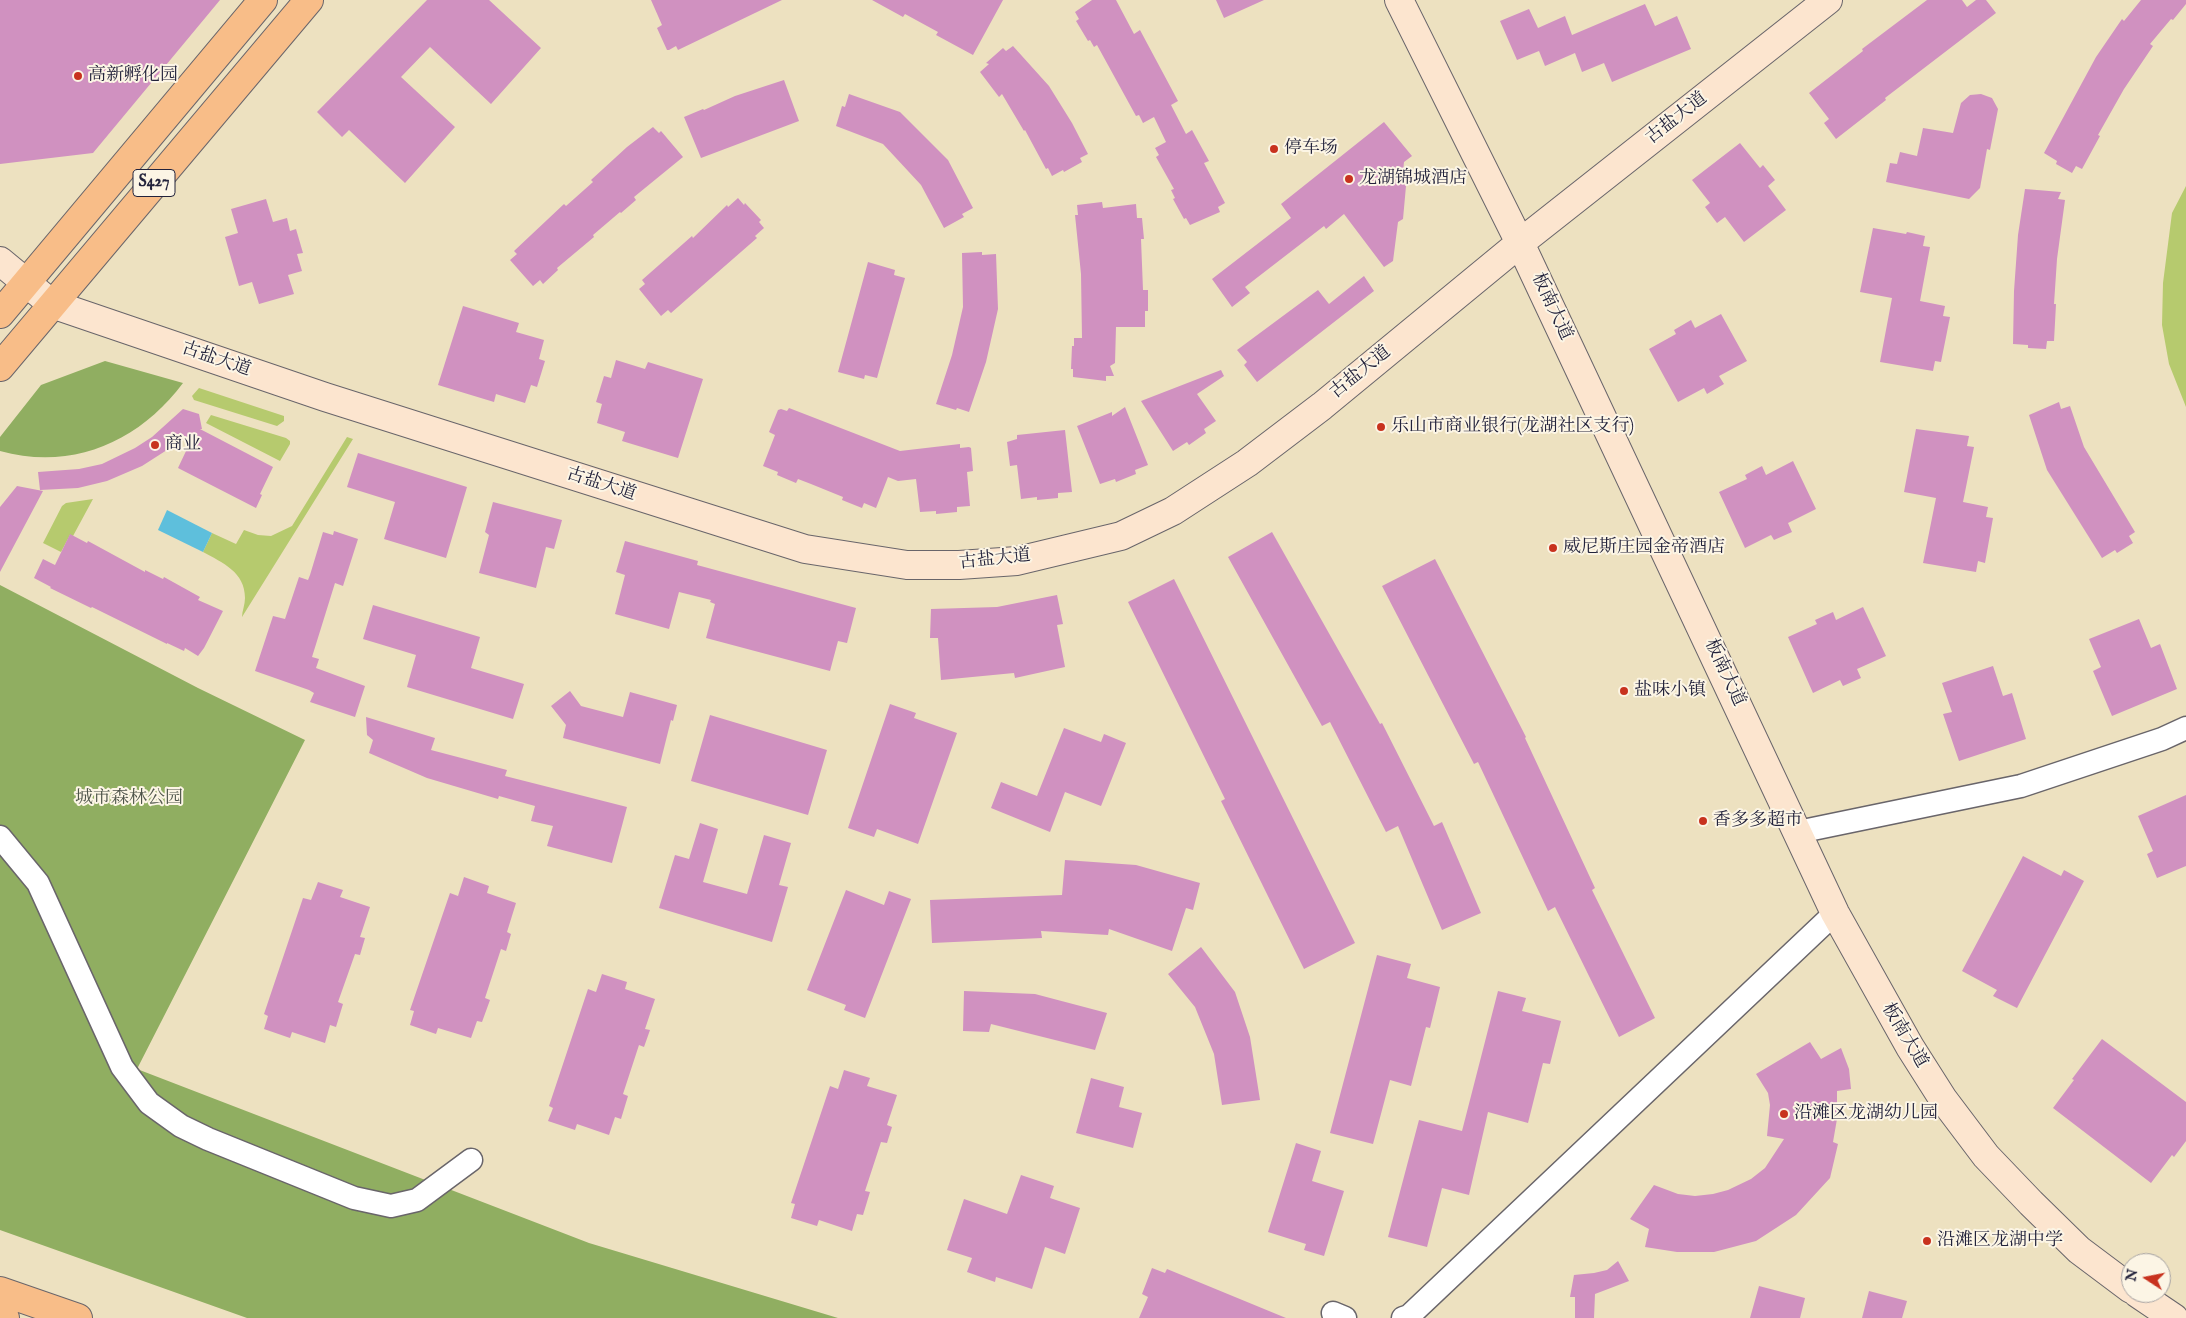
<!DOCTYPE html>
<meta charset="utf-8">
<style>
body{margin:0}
#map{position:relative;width:2186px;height:1318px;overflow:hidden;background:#ede1c0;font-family:"IM FELL English",serif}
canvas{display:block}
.north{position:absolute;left:2121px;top:1253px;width:50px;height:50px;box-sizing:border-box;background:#fcf5e5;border:1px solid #a5a1a1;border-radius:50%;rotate:281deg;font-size:14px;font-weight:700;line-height:20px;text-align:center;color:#22223b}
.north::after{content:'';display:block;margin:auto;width:18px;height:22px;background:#c8321e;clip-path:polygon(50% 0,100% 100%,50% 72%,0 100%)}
</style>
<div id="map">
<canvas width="2186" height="1318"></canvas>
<div class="north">N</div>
</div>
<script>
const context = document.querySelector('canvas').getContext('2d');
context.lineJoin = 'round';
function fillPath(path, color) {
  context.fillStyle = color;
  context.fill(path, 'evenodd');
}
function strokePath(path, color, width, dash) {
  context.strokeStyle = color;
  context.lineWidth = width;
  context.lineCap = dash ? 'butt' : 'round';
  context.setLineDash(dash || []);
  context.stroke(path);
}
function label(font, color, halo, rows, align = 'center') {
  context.font = font + ' "IM FELL English","Noto Serif SC",serif';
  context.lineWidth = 4;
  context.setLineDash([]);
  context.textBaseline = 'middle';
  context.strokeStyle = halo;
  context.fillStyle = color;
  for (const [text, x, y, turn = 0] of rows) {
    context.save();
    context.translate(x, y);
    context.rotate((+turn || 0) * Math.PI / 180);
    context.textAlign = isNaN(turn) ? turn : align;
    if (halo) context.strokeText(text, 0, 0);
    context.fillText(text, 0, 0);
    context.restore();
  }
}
fillPath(new Path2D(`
 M2186 186V407L2169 364 2162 325 2163 283 2172 213Z
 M199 388 284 416V421L277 426 194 400 192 396Z
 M211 415 286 438 290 441V444L280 461 206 423Z
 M347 437 353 439 242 617C242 611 245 605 245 598 245 572 223 563 203 552L212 533 236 544 244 530 258 535 271 536 292 526Z
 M93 499 73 536 70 535 61 552 43 543 62 506 66 503Z`), '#b6ca6e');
fillPath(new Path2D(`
 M105 361 183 383C139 442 72 471 0 451V437L41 385Z
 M0 585 198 688 305 740 137 1069 589 1243 838 1318H247L0 1230Z`), '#90ae61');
fillPath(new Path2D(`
 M167 510 212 533 203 552 158 530Z`), '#5ebfdc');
fillPath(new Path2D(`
 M0 0H220L93 153 0 164Z
 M427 0H489L541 48 491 104 430 47 401 77 455 127 405 183 349 130 342 137 317 112Z
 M651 0H782L678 50 676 46 669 50H667L657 28 662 25Z
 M872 0H1003L973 55 936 35 938 32 905 14 903 17Z
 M1092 0H1116L1134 34 1140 30 1178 101 1171 105 1186 134 1192 130 1209 161 1204 163 1225 203 1218 207 1220 212 1190 225 1186 218 1184 219 1173 199 1175 198 1171 190 1174 189 1156 157 1159 155 1155 148 1166 142 1154 117 1143 123 1139 115 1136 116 1097 45 1094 47 1090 40 1088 41 1076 21 1079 19 1075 12Z
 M1216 0H1264L1224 18Z
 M1927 0H1962L1967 7 1976 0H1986L1996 13 1885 98 1886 100 1836 139 1824 123 1829 119 1809 93 1863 51 1862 49Z
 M2141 0H2186V4L2173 20 2171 19 2150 44 2153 46 2124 89 2098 135 2100 136 2082 169 2076 166 2072 173 2056 164 2057 161 2044 153 2096 57 2122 19 2124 21Z
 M1645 4 1655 26 1677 16 1691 49 1612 82 1604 63 1582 72 1575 53 1545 66 1539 51 1517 60 1500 21 1529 9 1538 28 1565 16 1572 35Z
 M1013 46 1049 86 1072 123 1088 154 1080 158 1082 162 1064 172 1063 170 1052 176 1048 168 1046 169 1025 130 1024 131 1002 94 999 97 980 72 989 64 986 63 1003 48 1006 51Z
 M784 80 799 121 701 158 684 117 703 109 704 110 735 96Z
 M849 94 900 112 948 160 973 208 962 214 964 217 944 228 921 185 883 144 836 126 842 106 845 107Z
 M1981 94 1992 98 1998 109 1990 150 1987 149 1980 188 1969 199 1886 182 1890 163 1897 164 1900 152 1917 156 1923 128 1953 133 1961 103 1970 95Z
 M1384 122 1412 156 1404 162 1402 181 1406 186 1403 219 1398 222 1393 261 1384 267 1344 214 1326 229 1324 226 1245 287 1250 293 1232 307 1212 279 1291 218 1281 204Z
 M653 127 659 133 661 131 683 157 634 197 636 200 621 213 620 212 593 235 594 237 557 268 558 270 543 284 540 280 533 286 510 260 517 254 514 251 564 204 566 206 593 182 591 180 627 147Z
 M1740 143 1760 168 1763 165 1775 180 1768 186 1786 210 1744 242 1725 217 1717 223 1705 207 1710 203 1692 180Z
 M2025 189 2061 192 2058 199 2065 200 2057 259 2054 304H2056L2054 341H2047L2046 349 2028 348V345L2013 344 2014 291 2018 235Z
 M738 198 744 205 745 203 761 220 759 222 764 228 755 236 757 238 671 313 668 310 661 316 639 289 645 284 642 280 692 236 693 238 727 205 728 207Z
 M266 199 273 222 287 218 290 231 296 229 303 253 297 254 302 271 288 275 294 294 259 304 252 282 239 286 225 237 238 233 231 209Z
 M1102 202 1103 208 1136 204 1137 218H1142L1144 239H1141L1143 290H1148V311H1145V327H1116L1115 363 1110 366 1114 376H1106V381L1073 377V369H1071L1072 346H1074V338H1082L1081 274 1075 215H1078L1077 205Z
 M1873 228 1906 234 1907 232 1925 236 1923 246 1930 247 1920 301 1945 306 1943 316 1950 317 1941 362 1935 361 1933 371 1880 362 1892 298 1860 292Z
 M982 252V255L996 254 998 309 986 362 969 412 957 408 956 410 936 404 952 355 963 307 962 253Z
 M868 262 895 270 894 275 905 278 877 378 865 375 864 379 838 372Z
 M1364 276 1374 291 1257 382 1244 365 1247 362 1237 350 1318 290 1329 304Z
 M463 306 519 323 516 332 544 340 539 359 545 361 537 387 531 385 525 403 496 394 494 402 438 385Z
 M1721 314 1747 361 1719 376 1724 384 1707 394 1704 388 1678 402 1649 349 1676 334 1674 330 1691 320 1695 328Z
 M616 360 645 369 648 362 703 379 678 458 622 441 625 432 597 423 602 404 596 402 604 376 611 378Z
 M1221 370 1224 376 1197 394 1216 421 1204 429 1206 433 1189 445 1187 442 1173 451 1141 401Z
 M2059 402 2061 409 2070 406 2084 447 2135 532 2129 536 2133 543 2117 553 2115 550 2102 558 2047 470 2029 415Z
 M1125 407 1148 465 1135 470 1136 474 1116 482 1115 479 1100 484 1077 426 1112 412V416Z
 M789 408 900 451 960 444V448L969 447 971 448 973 471 967 472 970 506 957 507V512L936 514V511L920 512 916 479 898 481 888 477 876 508 864 503 862 508 842 500 843 497 811 484 798 479 796 483 777 475 778 472 763 466 775 435 769 432 778 410 781 409 787 411Z
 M183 409 199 414 202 429H200L273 467 260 494 262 495 256 508 178 468 195 432 142 466 107 481 78 488 40 490 38 472 79 469 102 464 135 448 152 437Z
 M1916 429 1969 436 1967 446 1974 447 1963 502 1988 507 1986 517 1993 518 1985 563 1978 561 1976 572 1923 563 1936 498 1904 492Z
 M1065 430 1072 492 1058 493V498L1037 500V497L1021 499 1017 465 1010 466 1007 442 1017 439V435Z
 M358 453 467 487 446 558 384 539 395 502 347 487Z
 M1793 461 1816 509 1788 523 1792 532 1774 540 1771 535 1745 548 1719 492 1747 479 1745 475 1762 466 1766 475Z
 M17 486 43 491 0 572V507Z
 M493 502 562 520 554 549 546 547 536 588 479 573 489 535 485 532Z
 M334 531 358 539 343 586 335 583 312 657 319 659 316 668 365 686 355 717 310 702 314 693 309 690 255 671 273 616 285 619 299 577 308 580 310 575 323 532 333 535Z
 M1272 532 1380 724 1382 723 1434 826 1442 822 1481 913 1442 930 1398 826 1386 832 1330 722 1322 726 1228 557Z
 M70 534 87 543 88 541 145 572V570L163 579 164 577 200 597 198 600 223 611 204 648 198 656 185 648 184 651 167 643V644L92 607 91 608 50 588 51 587 34 578 43 559 55 565Z
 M625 541 698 561 697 565 856 608 847 643 838 641 830 671 706 638 715 604 710 602 711 600 679 592 669 629 615 614 625 575 616 572Z
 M1435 559 1526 737 1525 738 1595 888 1592 890 1655 1018 1619 1037 1555 907 1548 911 1478 762 1474 764 1382 586Z
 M1174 579 1355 943 1304 969 1221 801 1225 799 1128 602Z
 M1057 595 1063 624 1057 625 1065 667 1015 678 1014 673 941 680 938 638H930L931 609 997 607Z
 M373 605 480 637 471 668 524 684 513 719 407 687 416 655 363 639Z
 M1863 607 1886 656 1857 669 1861 678 1843 686 1840 680 1813 693 1788 637 1817 624 1815 620 1833 612 1836 620Z
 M2139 619 2151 648 2160 644 2177 689 2112 716 2093 671 2101 667 2089 639Z
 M1993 666 2003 696 2012 693 2026 739 1959 761 1943 714 1952 712 1942 683Z
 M570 691 581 706 623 717 630 692 677 705 673 721 671 720 660 764 563 738 566 725 551 706Z
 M890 704 916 713 914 718 957 733 918 844 877 829 874 837 848 828Z
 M710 715 827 750 808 815 691 781Z
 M366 717 435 738 431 750 507 770 505 776 627 807 612 863 547 846 553 826 531 821 535 806 499 796 498 799 427 778 369 753 373 740 367 735Z
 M1064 728 1101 742 1104 734 1126 743 1101 806 1065 792 1050 832 991 808 1001 782 1037 796Z
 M2186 795V866L2157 878 2147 854 2153 851 2138 816Z
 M700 823 718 829 703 882 747 894 764 835 791 843 779 885 788 887 772 942 659 908 675 855 689 859Z
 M2023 856 2061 876 2064 870 2084 881 2017 1008 1993 996 1997 990 1962 971Z
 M1065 860 1136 865 1200 883 1193 910 1186 908 1172 951 1109 929 1108 935 1041 931 1042 938 932 943 930 900 1062 895Z
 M464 877 489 886 487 893 516 903 507 932 511 934 506 951 501 949 485 998 490 1000 482 1022 477 1021 471 1038 438 1028 436 1034 410 1025 414 1011 410 1010 450 893 458 896Z
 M318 882 343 890 340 897 370 907 360 937 365 938 360 955 355 954 338 1002 343 1004 336 1027 330 1025 325 1043 292 1032 290 1038 264 1029 268 1016 264 1014 303 898 311 900Z
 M846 890 884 905 889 891 911 899 865 1018 844 1010 846 1005 807 990Z
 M1201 947 1235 992 1250 1037 1260 1100 1222 1105 1214 1054 1195 1007 1168 974Z
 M1377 955 1411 964 1407 978 1440 987 1430 1028 1426 1027 1411 1086 1390 1080 1373 1144 1330 1133Z
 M602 974 627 982 625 989 655 999 645 1029 650 1030 644 1047 639 1045 623 1094 628 1096 621 1119 615 1117 609 1135 577 1124 575 1130 548 1121 553 1108 549 1106 588 989 596 992Z
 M964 991 1035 994 1107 1013 1095 1050 991 1024 989 1032 963 1031Z
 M1498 991 1526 998 1522 1011 1561 1021 1550 1064 1543 1063 1528 1123 1488 1112 1469 1195 1442 1188 1427 1247 1388 1237 1419 1120 1462 1131Z
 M2102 1039 2186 1102V1141L2174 1157 2172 1155 2151 1183 2053 1108 2074 1080 2072 1079Z
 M1810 1042 1821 1059 1841 1048 1849 1069 1851 1089 1837 1091V1119L1833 1142 1838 1144 1830 1178 1796 1215 1756 1241 1714 1252H1677L1645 1247 1649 1229 1630 1219 1654 1185 1678 1194 1695 1196 1713 1194 1728 1190 1751 1179 1765 1168 1784 1139 1767 1136 1770 1105 1768 1093 1756 1074Z
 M844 1070 870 1078 867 1086 897 1095 887 1125 892 1127 887 1143 881 1142 865 1191 870 1192 863 1215 857 1214 852 1231 819 1220 817 1226 791 1218 795 1204 791 1203 830 1086 838 1089Z
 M1091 1078 1124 1087 1119 1107 1142 1113 1133 1148 1076 1133Z
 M1296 1143 1321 1151 1312 1181 1344 1191 1324 1256 1304 1250 1306 1244 1268 1232Z
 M1021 1175 1054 1186 1050 1198 1080 1208 1065 1254 1045 1247 1032 1289 996 1277 995 1282 967 1272 972 1258 947 1250 964 1199 1007 1214Z
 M1618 1261 1629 1281 1595 1294 1594 1318H1575V1297H1570L1574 1275 1594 1273 1607 1270Z
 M1152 1268 1165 1273 1167 1269 1286 1318H1139L1148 1297 1142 1294Z
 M1759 1286 1805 1298 1800 1318H1750Z
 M1869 1291 1907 1301 1902 1318H1862Z`), '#d091c0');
const street = new Path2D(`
 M1798 832 2021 786 2162 739 2186 728
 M0 837 38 883 122 1067 149 1103 181 1126 208 1139 354 1198 391 1206 417 1200 471 1160
 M1333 1313 1345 1318
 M1403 1318 1409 1316 1835 913`);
const secondary = new Path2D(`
 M1399 0 1520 243 1835 913 1910 1047 1943 1099 1986 1156 2031 1203 2079 1250 2131 1289
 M0 261 52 304 325 397 805 549 907 565H959L1017 561 1121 536 1173 511 1247 463 1322 406 1520 243 1828 0
 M2137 1293 2174 1318`);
const primary = new Path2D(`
 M0 314 263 0
 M0 367 309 0`);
const highway = new Path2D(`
 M0 1291 78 1318
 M0 1316 5 1318`);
strokePath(street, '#69656a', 25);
strokePath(secondary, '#69656a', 30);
strokePath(primary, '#69656a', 30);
strokePath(highway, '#69656a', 30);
strokePath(street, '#fff', 22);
strokePath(secondary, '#fce5cf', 28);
strokePath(primary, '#f8bd88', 28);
strokePath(highway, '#f8bd88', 28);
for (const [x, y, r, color] of [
 [78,76,5,"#c8321e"],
 [1274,149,5,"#c8321e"],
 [1349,179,5,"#c8321e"],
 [1381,427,5,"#c8321e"],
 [155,445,5,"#c8321e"],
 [1553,548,5,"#c8321e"],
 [1624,691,5,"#c8321e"],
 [1703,821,5,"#c8321e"],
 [1784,1114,5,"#c8321e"],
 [1927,1241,5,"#c8321e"]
]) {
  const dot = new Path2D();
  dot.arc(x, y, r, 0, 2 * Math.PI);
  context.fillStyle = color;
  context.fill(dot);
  strokePath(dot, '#fcf5e5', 2);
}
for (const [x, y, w] of [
 [154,183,42]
]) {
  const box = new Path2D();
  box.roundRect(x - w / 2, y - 13.5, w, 27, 4);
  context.fillStyle = '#fcf5e5';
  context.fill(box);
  strokePath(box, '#22223b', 1);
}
label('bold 16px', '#22223b', null, [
 ["S427",154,183]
]);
label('18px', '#22223b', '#fcf5e5', [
 ["高新孵化园",88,76],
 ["停车场",1284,149],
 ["龙湖锦城酒店",1359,179],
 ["乐山市商业银行(龙湖社区支行)",1391,427],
 ["商业",165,445],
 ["威尼斯庄园金帝酒店",1563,548],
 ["盐味小镇",1634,691],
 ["香多多超市",1713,821],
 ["沿滩区龙湖幼儿园",1794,1114],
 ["沿滩区龙湖中学",1937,1241]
], 'left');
label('18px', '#22223b', '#fcf5e5', [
 ["古盐大道",1677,119,-38],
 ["板南大道",1551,307,65],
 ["古盐大道",216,360,19],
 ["古盐大道",1361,373,-39],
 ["古盐大道",601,485,18],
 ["古盐大道",995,560,-6],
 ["板南大道",1724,673,65],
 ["板南大道",1904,1036,59]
]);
label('18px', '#4e544a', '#fcf5e5', [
 ["城市森林公园",129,799]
]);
</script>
